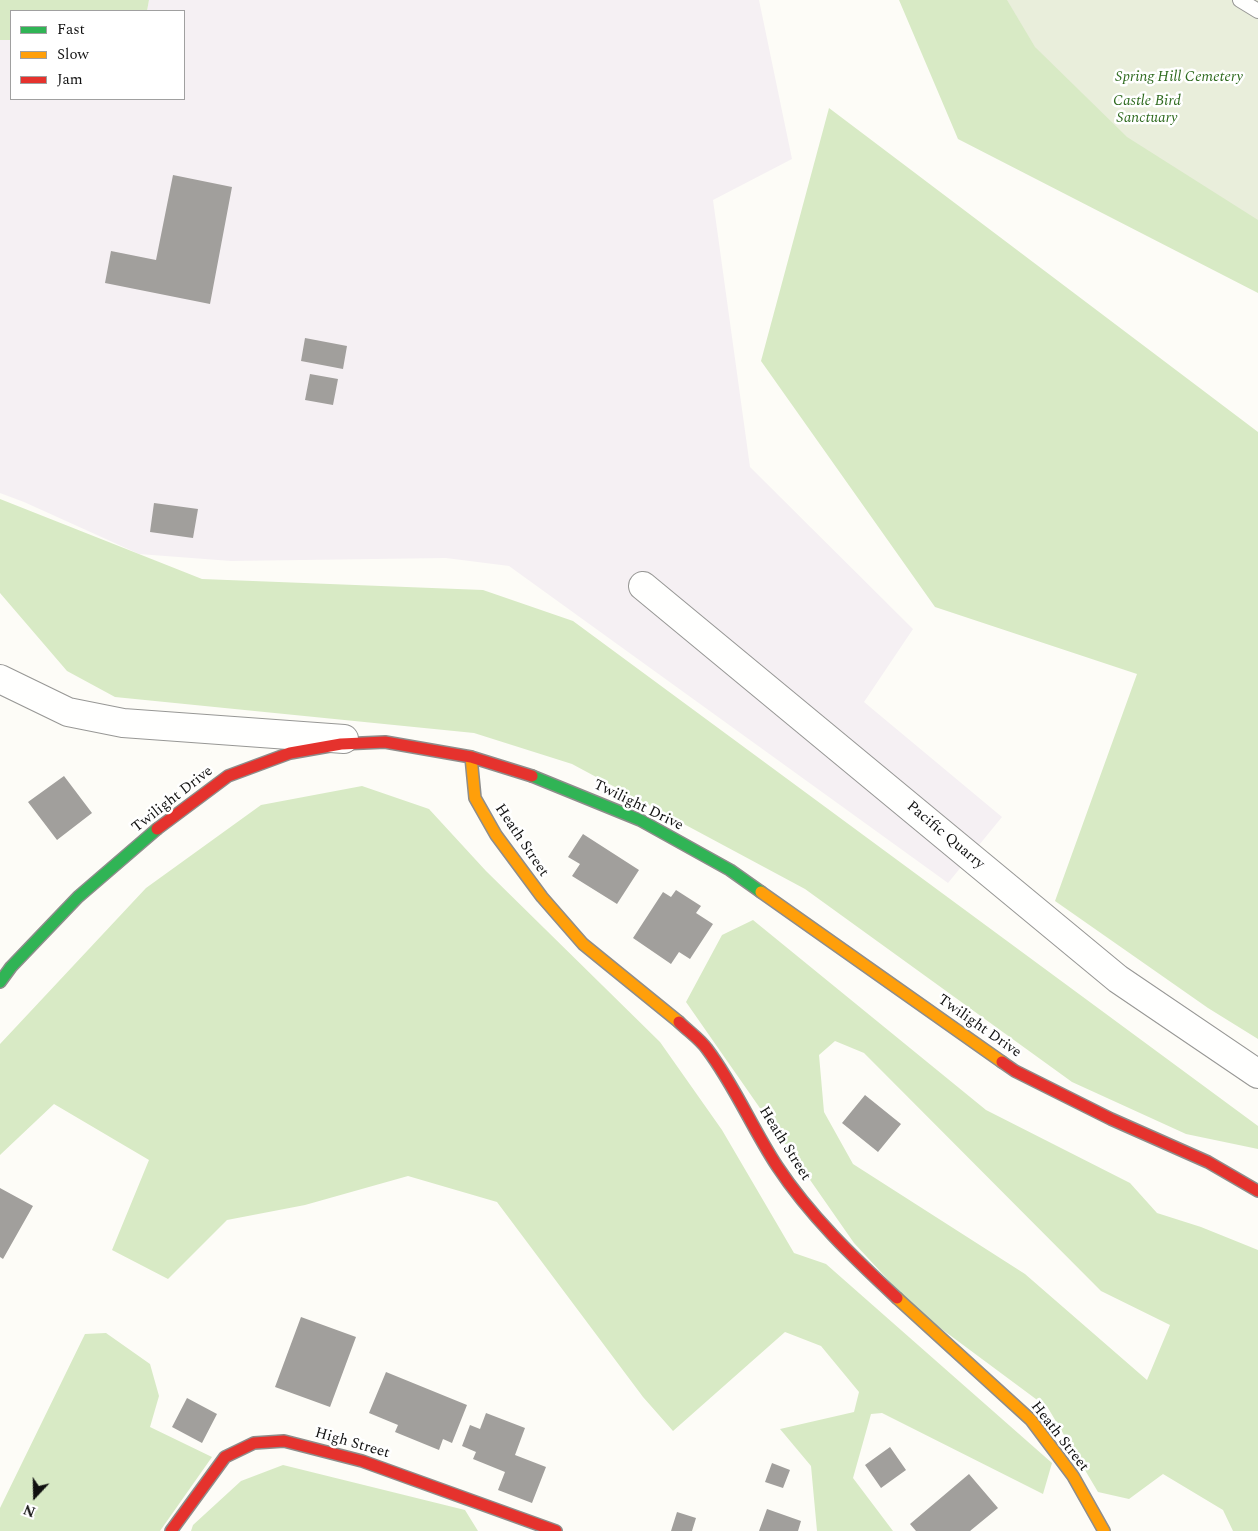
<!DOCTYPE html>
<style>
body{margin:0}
#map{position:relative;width:1258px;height:1531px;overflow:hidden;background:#fdfcf7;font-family:Spectral,serif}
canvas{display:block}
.legend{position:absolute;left:10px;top:10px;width:175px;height:90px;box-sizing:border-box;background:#fff;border:1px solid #a0a0a0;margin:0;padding:6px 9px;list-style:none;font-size:15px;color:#111}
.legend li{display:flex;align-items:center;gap:10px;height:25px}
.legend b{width:25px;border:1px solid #a0a0a0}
.north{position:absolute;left:10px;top:1471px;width:50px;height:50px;-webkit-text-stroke:4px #fff;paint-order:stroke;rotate:201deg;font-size:14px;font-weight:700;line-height:20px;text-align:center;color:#111}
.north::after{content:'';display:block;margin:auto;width:18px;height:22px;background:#111;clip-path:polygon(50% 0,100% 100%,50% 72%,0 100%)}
</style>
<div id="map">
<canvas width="1258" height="1531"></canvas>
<ul class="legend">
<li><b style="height:6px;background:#30b455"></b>Fast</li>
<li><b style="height:6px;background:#ff9f0a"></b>Slow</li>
<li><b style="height:6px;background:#e5322d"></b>Jam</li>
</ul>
<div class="north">N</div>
</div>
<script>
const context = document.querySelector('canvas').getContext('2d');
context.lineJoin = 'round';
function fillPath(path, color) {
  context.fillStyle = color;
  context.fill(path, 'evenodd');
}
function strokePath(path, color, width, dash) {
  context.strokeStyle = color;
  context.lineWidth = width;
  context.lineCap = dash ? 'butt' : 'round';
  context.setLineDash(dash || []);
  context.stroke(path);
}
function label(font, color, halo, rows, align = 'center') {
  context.font = font + ' Spectral,serif';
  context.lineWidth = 5;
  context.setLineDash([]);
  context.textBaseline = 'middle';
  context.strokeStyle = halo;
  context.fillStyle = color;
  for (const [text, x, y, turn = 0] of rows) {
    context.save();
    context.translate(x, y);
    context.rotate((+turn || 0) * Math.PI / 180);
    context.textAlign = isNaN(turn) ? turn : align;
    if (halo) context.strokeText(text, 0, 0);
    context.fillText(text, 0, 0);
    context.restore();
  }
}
fillPath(new Path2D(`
 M149 0H759L792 159 713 200 750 467 913 629 864 702 1002 817 948 883 509 566 446 558 231 561 139 554 24 502 0 493V40H11V99H184V11H147Z`), '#f5f0f3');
fillPath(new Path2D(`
 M0 0H149L147 11H11V40H0Z
 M899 0H1216L1258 27V293L958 139Z
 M829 108 1258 432V1039L1208 1008 1055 901 1137 674 935 607 761 361Z
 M0 499 202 579 483 590 573 621 1258 1126V1149L1186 1134 1072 1082 805 889 572 764 474 733 115 697 67 671 0 593Z
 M362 786 429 809 486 871 660 1042 722 1130 794 1253 826 1264 1052 1463 1043 1494 882 1413 871 1414 853 1478 893 1531H817L811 1466 780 1429 854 1412 859 1392 821 1346 785 1332 673 1431 643 1397 497 1202 408 1176 305 1205 227 1220 168 1279 112 1250 149 1160 54 1104 0 1155V1044L146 888 261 805Z
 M753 920 986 1110 1130 1183 1157 1213 1201 1227 1258 1250V1531H1233L1223 1510 1163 1474 1129 1499 1098 1492 1048 1408 916 1310 854 1243 686 1002 722 935ZM835 1041 864 1053 1101 1291 1170 1325 1147 1380 1025 1274 853 1164 824 1112 819 1055Z
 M106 1333 150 1364 159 1396 150 1427 212 1457 160 1531H0V1508L85 1334Z
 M283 1465 465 1510 478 1531H191L193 1525 241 1481Z`), '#d8eac5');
fillPath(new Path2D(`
 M1007 0H1258V220L1127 137 1035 47Z`), '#e9eedb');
fillPath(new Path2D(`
 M173 175 232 187 210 304 105 283 111 251 156 260Z
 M305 338 347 346 343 369 301 361Z
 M310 374 338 379 333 405 305 400Z
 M154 503 198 509 193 538 150 532Z
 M64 776 92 813 57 840 28 802Z
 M583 834 639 870 617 904 572 876 580 864 568 857Z
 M676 890 701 906 696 913 713 924 690 959 679 952 671 964 633 938 663 892 671 897Z
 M865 1095 901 1124 878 1152 842 1123Z
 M0 1188 33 1206 3 1259 0 1257Z
 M301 1317 356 1337 330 1407 275 1387Z
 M386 1372 467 1405 452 1443 443 1439 439 1450 395 1432 398 1425 369 1413Z
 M187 1398 217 1414 202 1443 172 1427Z
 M486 1413 525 1428 515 1455 546 1467 532 1503 498 1490 505 1472 473 1459 476 1452 462 1446 470 1425 480 1429Z
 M890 1447 906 1470 881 1488 865 1465Z
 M772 1463 790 1470 783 1488 765 1482Z
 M969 1474 998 1508 970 1531H916L910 1524Z
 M767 1509 801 1521 798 1531H759Z
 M677 1512 696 1518 692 1531H671Z`), '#a19f9c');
const lane = new Path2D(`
 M1240 0 1258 11`);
const street = new Path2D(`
 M643 586 1118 979 1258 1074
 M0 679 68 712 123 723 344 739`);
const fast = new Path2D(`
 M532 776 640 820 730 870 761 892
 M0 982 11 967 78 897 157 829`);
const slow = new Path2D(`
 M471 757 475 798 496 835 542 897 583 944 679 1022
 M761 892 1002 1062
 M897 1298 1031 1420 1073 1476 1104 1531`);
const jam = new Path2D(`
 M157 829 228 776 290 753 341 744 385 742 471 757 532 776
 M679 1022C688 1031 700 1039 707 1049 735 1086 752 1128 777 1166 810 1216 854 1258 897 1298
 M1002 1062 1015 1071 1111 1119 1208 1162 1258 1191
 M171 1531 225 1457 254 1443 284 1441 362 1461 556 1531`);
strokePath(lane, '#979795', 16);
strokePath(street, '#979795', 30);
strokePath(fast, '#8e8d8b', 14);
strokePath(slow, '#8e8d8b', 14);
strokePath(jam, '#8e8d8b', 14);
strokePath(lane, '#fffffe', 14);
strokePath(street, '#fffffe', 28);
strokePath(fast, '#30b455', 11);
strokePath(slow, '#ff9f0a', 11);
strokePath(jam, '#e5322d', 11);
label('italic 15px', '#2f6b1f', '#fff', [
 ["Spring Hill Cemetery",1179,78],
 ["Castle Bird",1147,102],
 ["Sanctuary",1147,119]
]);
label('15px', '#111', '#fff', [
 ["Twilight Drive",173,800,-38],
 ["Twilight Drive",638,806,26],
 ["Pacific Quarry",945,836,40],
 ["Heath Street",521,841,56],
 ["Twilight Drive",979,1027,35],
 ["Heath Street",784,1144,58],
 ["Heath Street",1059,1437,52],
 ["High Street",352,1444,16]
]);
</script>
